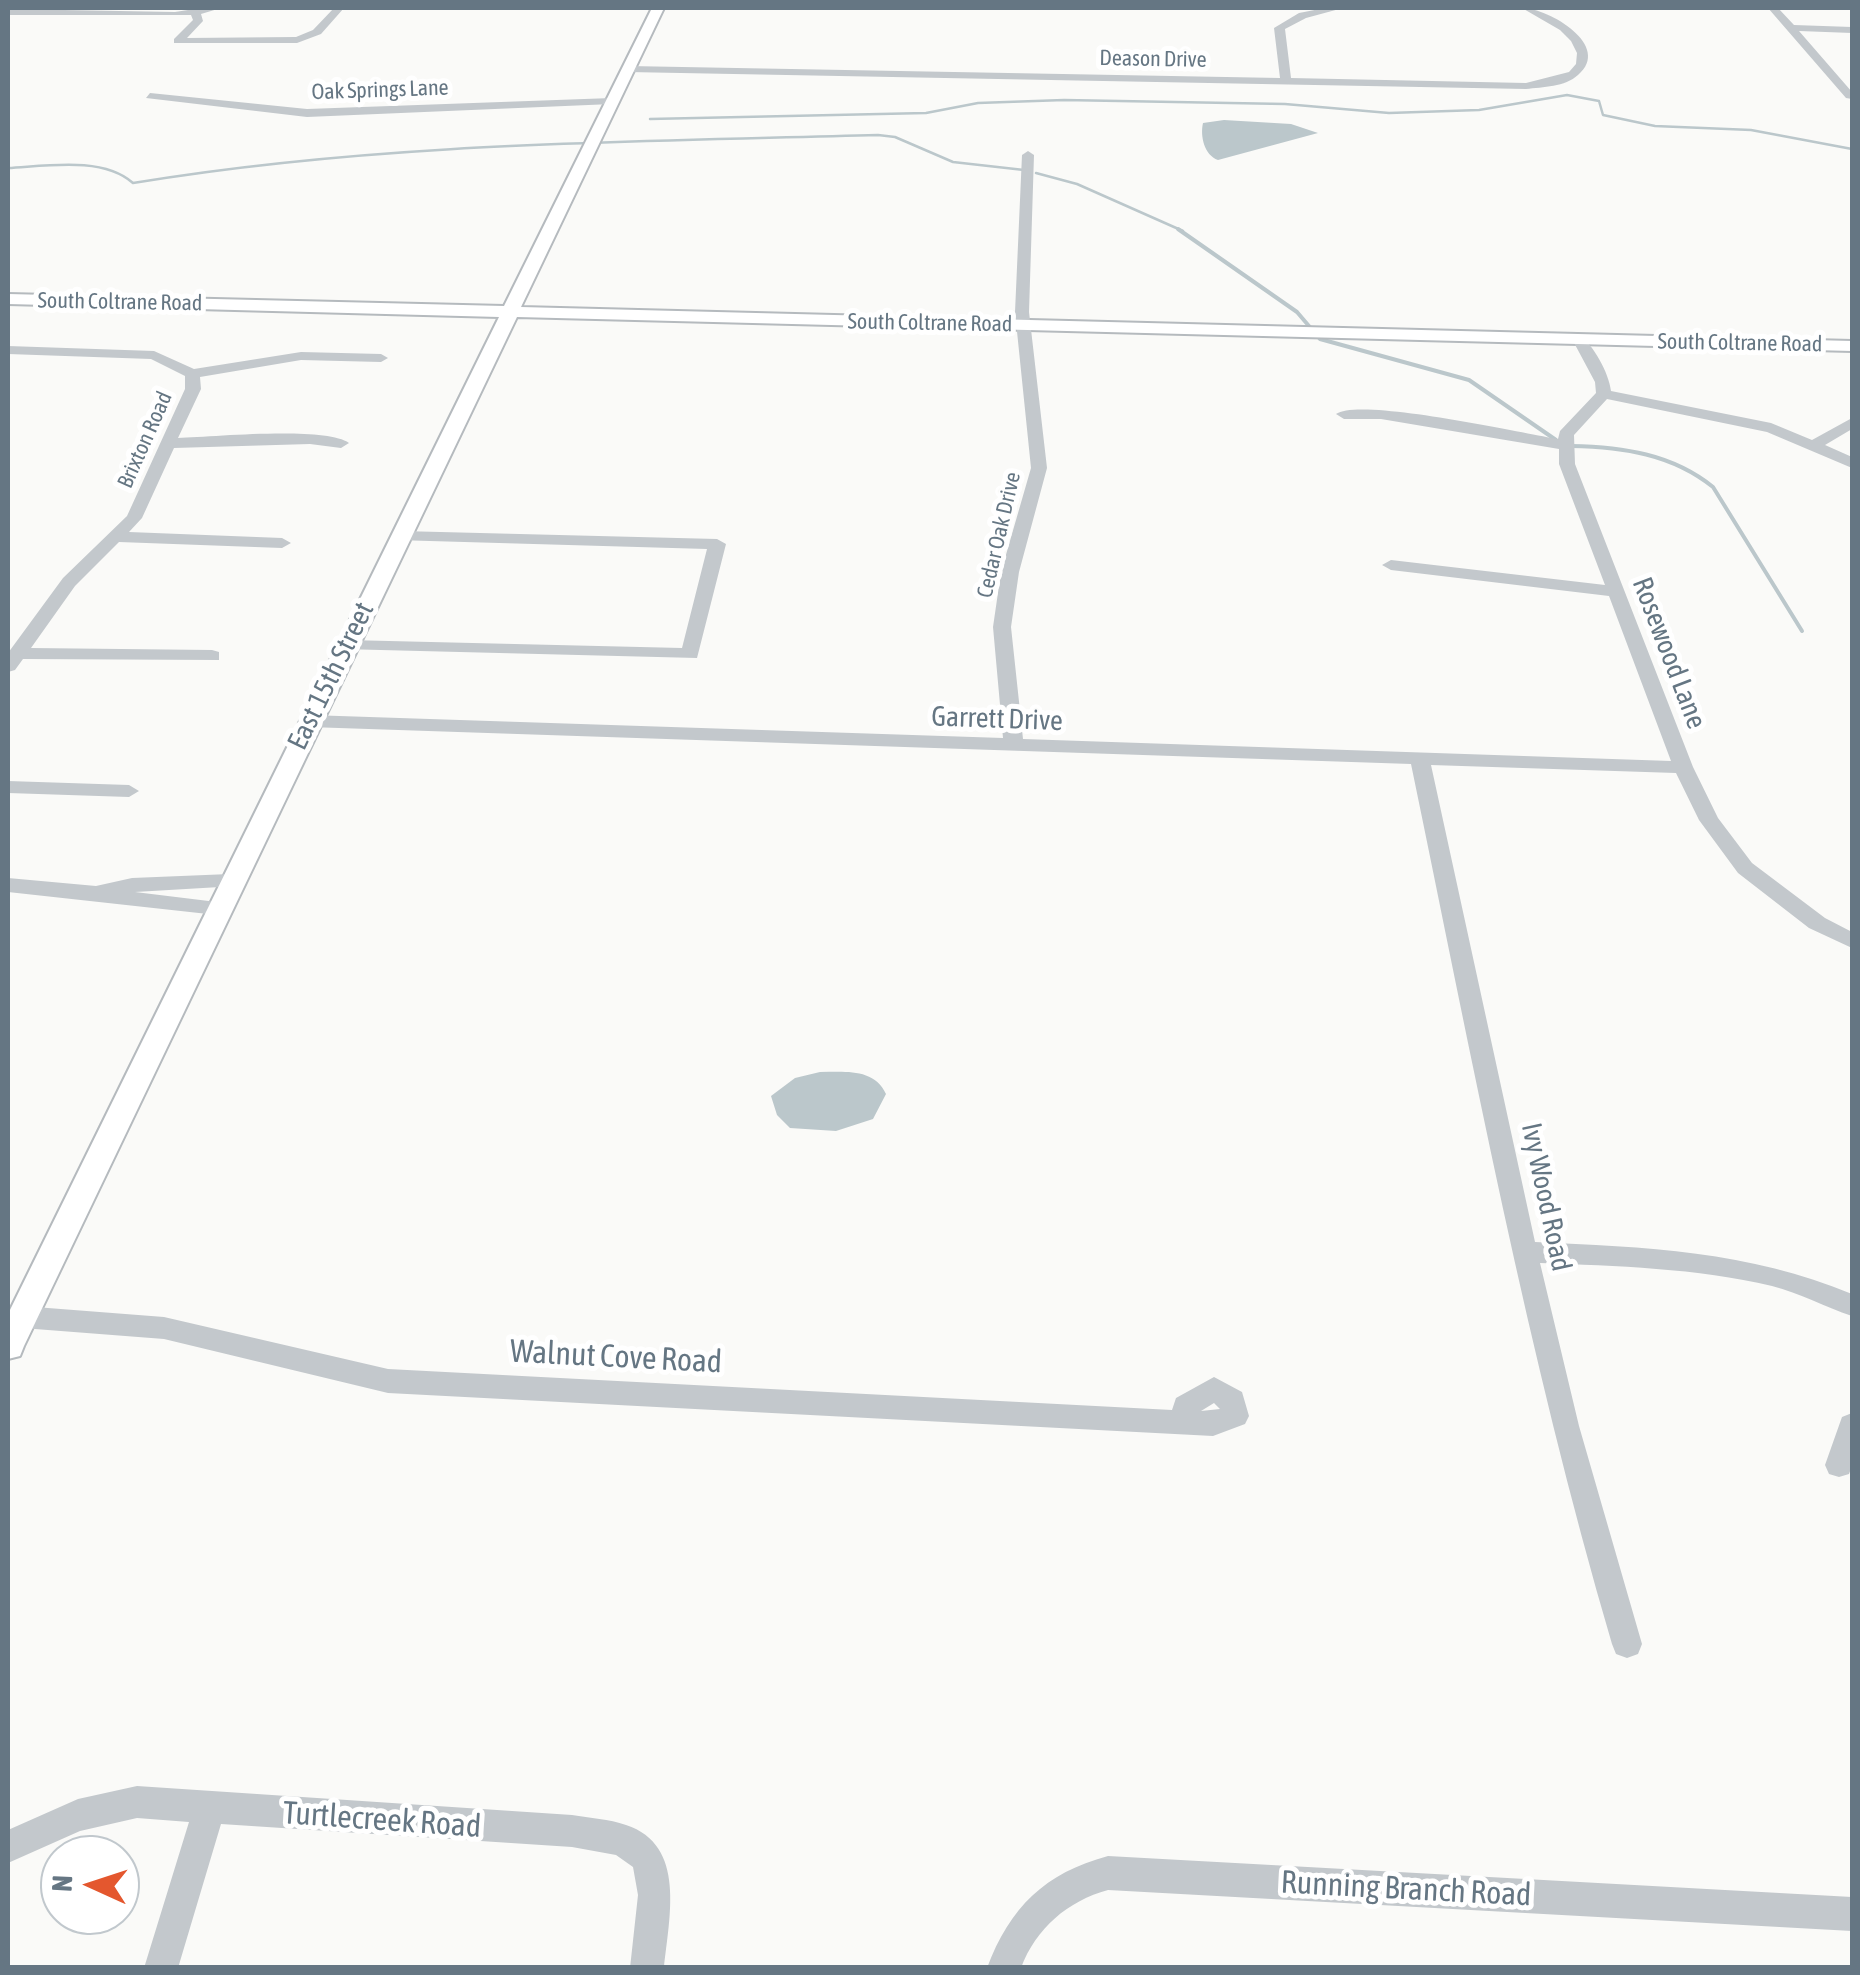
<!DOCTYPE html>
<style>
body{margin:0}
#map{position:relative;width:1860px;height:1975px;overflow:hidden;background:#fafaf8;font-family:"Asap Condensed",sans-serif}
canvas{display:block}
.frame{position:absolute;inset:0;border:10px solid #657683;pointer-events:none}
.north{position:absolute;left:40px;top:1835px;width:100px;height:100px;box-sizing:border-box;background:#fff;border:2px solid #c1c8cd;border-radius:50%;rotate:273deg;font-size:28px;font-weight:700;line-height:40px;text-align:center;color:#657683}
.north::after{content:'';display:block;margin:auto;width:35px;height:45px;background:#e4572e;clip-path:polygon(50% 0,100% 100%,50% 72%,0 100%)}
</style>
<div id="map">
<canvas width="1860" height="1975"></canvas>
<div class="frame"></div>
<div class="north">N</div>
</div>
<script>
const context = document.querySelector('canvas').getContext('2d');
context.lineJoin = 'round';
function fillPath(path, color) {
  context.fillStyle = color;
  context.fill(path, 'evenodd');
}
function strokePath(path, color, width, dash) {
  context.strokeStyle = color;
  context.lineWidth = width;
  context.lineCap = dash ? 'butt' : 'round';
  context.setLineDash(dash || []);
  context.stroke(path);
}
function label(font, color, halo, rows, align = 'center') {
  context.font = font + ' "Asap Condensed",sans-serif';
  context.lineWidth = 10;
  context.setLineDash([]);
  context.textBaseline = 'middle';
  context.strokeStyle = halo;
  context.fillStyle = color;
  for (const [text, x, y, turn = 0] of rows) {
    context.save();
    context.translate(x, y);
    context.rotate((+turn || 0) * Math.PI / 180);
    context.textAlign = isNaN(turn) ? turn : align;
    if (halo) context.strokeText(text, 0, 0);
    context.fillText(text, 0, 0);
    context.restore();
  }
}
fillPath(new Path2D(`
 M1224 120 1291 124 1318 133 1218 160C1204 155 1200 136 1203 123Z
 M820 1072C845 1072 874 1068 886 1094L873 1119 836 1131 790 1128 777 1115 771 1096 795 1078Z`), '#bbc7cb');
strokePath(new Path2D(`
 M650 119 926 113 978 103 1064 100 1285 104 1389 113 1479 110 1567 95 1599 101 1603 115 1655 126 1751 130 1852 149
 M8 168C46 166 103 156 133 183 380 142 629 142 878 135L895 137 953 162 1024 170
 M1036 173 1077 184 1183 231`), '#bbc7cb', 2.5);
strokePath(new Path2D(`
 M1178 229 1297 312 1320 339 1469 380 1556 440
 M1571 446C1623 447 1672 454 1713 487L1802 631`), '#bbc7cb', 4);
const major = new Path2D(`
 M652 8H664L521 307 1852 341V351L517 317 24 1346 20 1356 8 1359V1314L499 317 8 304V294L504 306Z`);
strokePath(major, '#b5babe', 4);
fillPath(new Path2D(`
 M201 8H221L201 14 203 21 187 38 296 37 313 30 334 8H344L321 34 297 43H174V39L193 20 191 15H8V9L175 12Z
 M1325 8H1343L1306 18 1285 29 1291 78 1526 83 1569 72 1576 64 1577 53 1571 41 1560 30 1522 8C1549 8 1613 46 1578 75 1565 87 1543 87 1526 89L628 72 622 69 628 66 1280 78 1274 28 1299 13Z
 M1768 8H1778L1794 25 1852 27V33L1799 31 1852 92V99L1846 98Z
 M150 93 307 109 612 98 618 101 612 104 307 117 146 98Z
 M1028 151 1034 155 1029 312 1047 468 1019 572 1011 627 1023 739 1671 761 1609 596 1391 570 1382 565 1391 560 1605 585 1559 464V449L1381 419H1344L1336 414C1360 397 1521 433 1558 439L1560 431 1596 393 1595 382 1572 339 1579 335C1593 344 1609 373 1611 391L1771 423 1812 440 1852 418V429L1825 445 1852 457V468L1767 432 1607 399 1574 435 1575 464 1693 767 1718 818 1752 863 1825 918 1852 932V948L1809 928 1738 873 1699 820 1676 773 1431 765 1535 1242C1644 1247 1750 1251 1852 1294V1316C1825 1307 1800 1293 1772 1286 1696 1268 1617 1266 1540 1263L1579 1426 1642 1644 1638 1654 1627 1658 1616 1654 1612 1644C1527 1354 1472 1059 1411 764L309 727 299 721 309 715 1003 738 993 627 1001 572 1031 468 1015 312 1022 155Z
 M8 346 154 351 194 369 301 352 381 354 388 358 381 362 301 360 200 377 201 389 178 438C213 437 325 426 349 443L341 448 310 444 174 448 142 518 129 532 282 538 291 543 282 548 119 542 75 586 31 648 212 650 219 652V660L23 659 15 670 8 672V653L63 578 127 516 185 389V376L151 359 8 354Z
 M401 531 717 539 726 544 697 658 341 649 338 645 347 640 682 648 707 549 395 540 393 536Z
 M8 781 129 785 139 791 129 797 8 793Z
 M230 874 237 876 241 881 237 886 135 892 225 903 228 908 225 913 217 915 8 892V878L96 886 132 878Z
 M22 1306 164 1317 388 1369 1172 1410 1176 1398 1214 1377 1242 1392 1249 1416 1245 1424 1213 1436 388 1393 164 1339 22 1328 13 1325 9 1317 13 1309ZM1214 1403 1220 1409 1201 1411Z
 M1852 1413V1466L1849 1474 1839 1477 1829 1474 1825 1465 1842 1417Z
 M137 1786 572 1815C590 1818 609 1819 626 1825 687 1845 669 1918 664 1968H630L638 1895 633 1867 616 1855 572 1847 221 1824 178 1968H144L189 1822 137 1818 80 1831 8 1863V1830L78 1799Z
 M1108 1856 1852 1897V1931L1108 1890C1068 1901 1036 1928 1021 1968H987C1010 1907 1045 1873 1108 1856Z`), '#c3c8cc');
fillPath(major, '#fff');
label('22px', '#657683', '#fff', [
 ["Deason Drive",1153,59,1],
 ["Oak Springs Lane",380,90,-2],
 ["South Coltrane Road",120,302,1],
 ["South Coltrane Road",930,323,1],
 ["South Coltrane Road",1740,343,1],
 ["Brixton Road",145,440,-66],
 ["Cedar Oak Drive",999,535,-77]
]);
label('28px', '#657683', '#fff', [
 ["Rosewood Lane",1669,653,69],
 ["East 15th Street",331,676,-64],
 ["Garrett Drive",997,719,2],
 ["Ivy Wood Road",1546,1197,78]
]);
label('32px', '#657683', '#fff', [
 ["Walnut Cove Road",616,1357,3],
 ["Turtlecreek Road",382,1820,4],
 ["Running Branch Road",1406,1889,3]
]);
</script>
